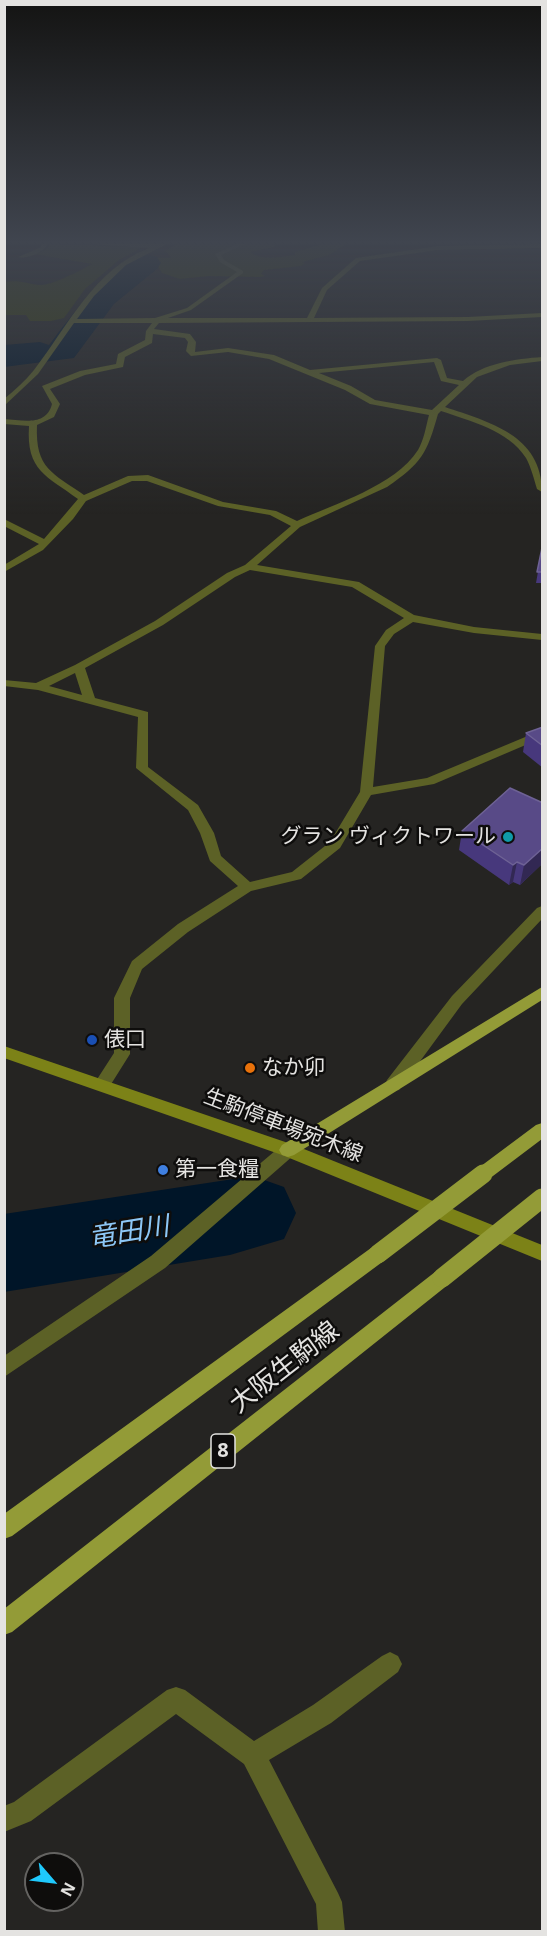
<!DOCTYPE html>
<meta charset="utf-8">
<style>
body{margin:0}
#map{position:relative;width:547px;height:1936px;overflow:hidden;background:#252422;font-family:"Open Sans",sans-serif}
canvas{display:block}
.frame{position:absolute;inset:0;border:6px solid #e4e3e1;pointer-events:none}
.north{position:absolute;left:24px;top:1852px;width:60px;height:60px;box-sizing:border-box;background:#0e0d0c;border:2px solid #646361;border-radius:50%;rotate:118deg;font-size:16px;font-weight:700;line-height:24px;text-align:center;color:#e4e3e1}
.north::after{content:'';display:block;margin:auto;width:21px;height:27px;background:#1fc9fd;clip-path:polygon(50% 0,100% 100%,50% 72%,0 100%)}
</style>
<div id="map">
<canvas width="547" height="1936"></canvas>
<div class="frame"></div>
<div class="north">N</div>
</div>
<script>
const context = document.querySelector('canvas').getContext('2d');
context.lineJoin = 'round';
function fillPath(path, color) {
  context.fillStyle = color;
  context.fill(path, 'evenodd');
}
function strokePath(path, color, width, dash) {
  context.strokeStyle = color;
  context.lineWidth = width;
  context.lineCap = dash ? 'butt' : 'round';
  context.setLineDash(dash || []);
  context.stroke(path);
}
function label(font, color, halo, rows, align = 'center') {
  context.font = font + ' "Open Sans","Noto Sans JP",sans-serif';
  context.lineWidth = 5;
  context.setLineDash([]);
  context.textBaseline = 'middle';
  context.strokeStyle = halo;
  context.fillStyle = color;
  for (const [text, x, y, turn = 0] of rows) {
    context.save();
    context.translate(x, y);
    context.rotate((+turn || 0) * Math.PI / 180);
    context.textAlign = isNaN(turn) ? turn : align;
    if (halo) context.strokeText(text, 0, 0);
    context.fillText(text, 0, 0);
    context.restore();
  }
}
fillPath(new Path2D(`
 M50 244C81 244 111 247 143 247L119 260 85 289 64 318 51 321H30L26 315H5L4 282C20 280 24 283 38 285 52 286 79 271 92 264L34 254 45 250Z
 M176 244H274L275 247 250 252C261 261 281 257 295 255V252L322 244H346L329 255 302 262 305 263 301 266 264 270 261 274 265 276 260 277 209 276 180 279 162 273 157 265 141 262 142 258H172L165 251Z`), '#363c08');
fillPath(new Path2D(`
 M146 254 157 257 161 263 157 269 114 304 74 358 4 367V345L40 342 49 345C72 315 109 263 146 254Z
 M253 1176 284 1187 296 1213 284 1239 230 1255 4 1292V1214Z`), '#001528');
fillPath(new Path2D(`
 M42 244H48C44 252 26 260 18 257L41 247Z
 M89 244H167L126 265 94 296 77 319 155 318 187 308 237 272 220 262 215 254 237 244H245L221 255 224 260 243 271V273L191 310 168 318H307L322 288 356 258 438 246 542 244V248L438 250 360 261 327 290 314 318 468 317 542 313V317L468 321 159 323 154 329 190 334 196 342 195 352 228 348 274 355 310 370 437 358 441 360 447 378 463 381C483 363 516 359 542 357V361L510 365 477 377 445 407C489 422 542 435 542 492L537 489C534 479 531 467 526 458 508 430 470 421 441 411L438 414C427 453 422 463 387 487L300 527 257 565 359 582 414 615 474 627 542 634V640L474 633 413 622 394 634 385 646 373 787 427 778 542 730V738L434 784 371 795 340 848 301 879 251 891 188 932 142 969 130 998V1054L108 1089 102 1090 96 1089 94 1084 114 1053V998L132 961 178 924 238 886 210 861 200 833 188 810 136 768 138 717 38 690 4 686V680L36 683 75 665 155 621 227 573 245 565 291 526 270 515 218 506 147 481H132L86 501 73 519 43 550 4 572V565L39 544 4 526V519L44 539 78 499C47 476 26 471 29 426L4 424V419C22 420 46 427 52 404L42 386 80 371 116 364 118 354 145 340 146 331 152 323H74L38 374 4 406V399C15 390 25 381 34 370 68 326 94 269 149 248ZM153 334 185 338 188 342 186 351 191 356 228 352 269 359 345 390 370 404 429 415C426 426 424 440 418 450 395 486 334 504 297 521L276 511 223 502 148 475 128 476 84 495C53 473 35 469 37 425L54 417 60 404 50 389 85 375 123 367 125 357 152 343ZM434 362 441 381 459 385 432 410 375 400 351 386 319 373ZM250 570 352 587 404 618 386 630 375 646 360 792 330 842 292 872 250 882 221 856 214 833 198 805 148 767V712L95 698 85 668 163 625 235 577ZM75 673 82 695 49 686Z
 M542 906V919L462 1004 399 1090 393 1091 387 1090 385 1085 387 1080 452 996 537 908Z
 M288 1143 294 1145 297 1150 294 1155 165 1268 4 1377V1356L151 1256 282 1145Z
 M390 1652 398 1656 402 1664 398 1672 331 1723 269 1760 338 1893 342 1902 345 1932H318L316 1904 244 1764 176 1714 31 1821 4 1832V1806L14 1802 167 1690 176 1687 185 1690 254 1741 313 1705 382 1656Z`), '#5c6126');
fillPath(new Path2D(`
 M4 1046 294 1145 542 1245V1261L282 1155 4 1058Z`), '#7c8217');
fillPath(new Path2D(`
 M542 987V1000L294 1155 288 1157 282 1155 279 1150 282 1145Z
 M542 1123V1139L489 1179 483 1181 477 1179 474 1174 477 1169 536 1125Z
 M378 1246 385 1248 387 1254 385 1260 12 1536 4 1539V1514L371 1248Z
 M442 1270 449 1272 451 1278 449 1284 12 1632 4 1635V1609L435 1272Z`), '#939b37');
strokePath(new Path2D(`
 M378 1254 483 1174
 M442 1278 542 1198`), '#939b37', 19);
fillPath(new Path2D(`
 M543 543V583H536Z
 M543 727V768L523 752 526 733Z
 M543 803V863L520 885 513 882 509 885 459 850 462 831Z`), '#47387c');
fillPath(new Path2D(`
 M543 848V863L520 885 524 865Z
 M517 862 513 882 509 885 513 865Z`), '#322853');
const building = new Path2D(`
 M543 543V572H537Z
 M543 727V746L526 733Z
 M510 788 543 803V848L524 865 517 862 513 865 462 831Z`);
fillPath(building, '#584a87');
strokePath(building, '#6e6295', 1.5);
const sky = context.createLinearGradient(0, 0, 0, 515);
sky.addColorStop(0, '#141413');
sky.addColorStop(0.47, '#40454f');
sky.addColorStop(1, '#40454f00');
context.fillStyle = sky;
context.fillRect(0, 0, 547, 515);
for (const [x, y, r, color] of [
 [508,837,6,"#0f9aa8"],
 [92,1040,6,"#1a4fb4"],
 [250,1068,6,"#e8710a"],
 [163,1170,6,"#3f7fe0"]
]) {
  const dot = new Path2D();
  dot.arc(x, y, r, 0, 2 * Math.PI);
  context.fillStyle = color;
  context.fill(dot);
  strokePath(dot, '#0e0d0c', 2);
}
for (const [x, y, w] of [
 [223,1451,24]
]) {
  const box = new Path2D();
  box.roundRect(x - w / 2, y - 17, w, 34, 4.5);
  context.fillStyle = '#0e0d0c';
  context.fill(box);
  strokePath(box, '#e4e3e1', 1.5);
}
label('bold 20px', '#e4e3e1', null, [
 ["8",223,1451]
]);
label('21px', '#e4e3e1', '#0e0d0c', [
 ["グラン ヴィクトワール",496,837,"right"],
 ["俵口",104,1040],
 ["なか卯",262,1068],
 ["第一食糧",175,1170]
], 'left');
label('21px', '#e4e3e1', '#0e0d0c', [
 ["生駒停車場宛木線",283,1126,21]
]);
label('26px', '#e4e3e1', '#0e0d0c', [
 ["大阪生駒線",285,1368,-38]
]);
label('italic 27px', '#8dc7f6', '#0e0d0c', [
 ["竜田川",129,1233,-9]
]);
</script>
